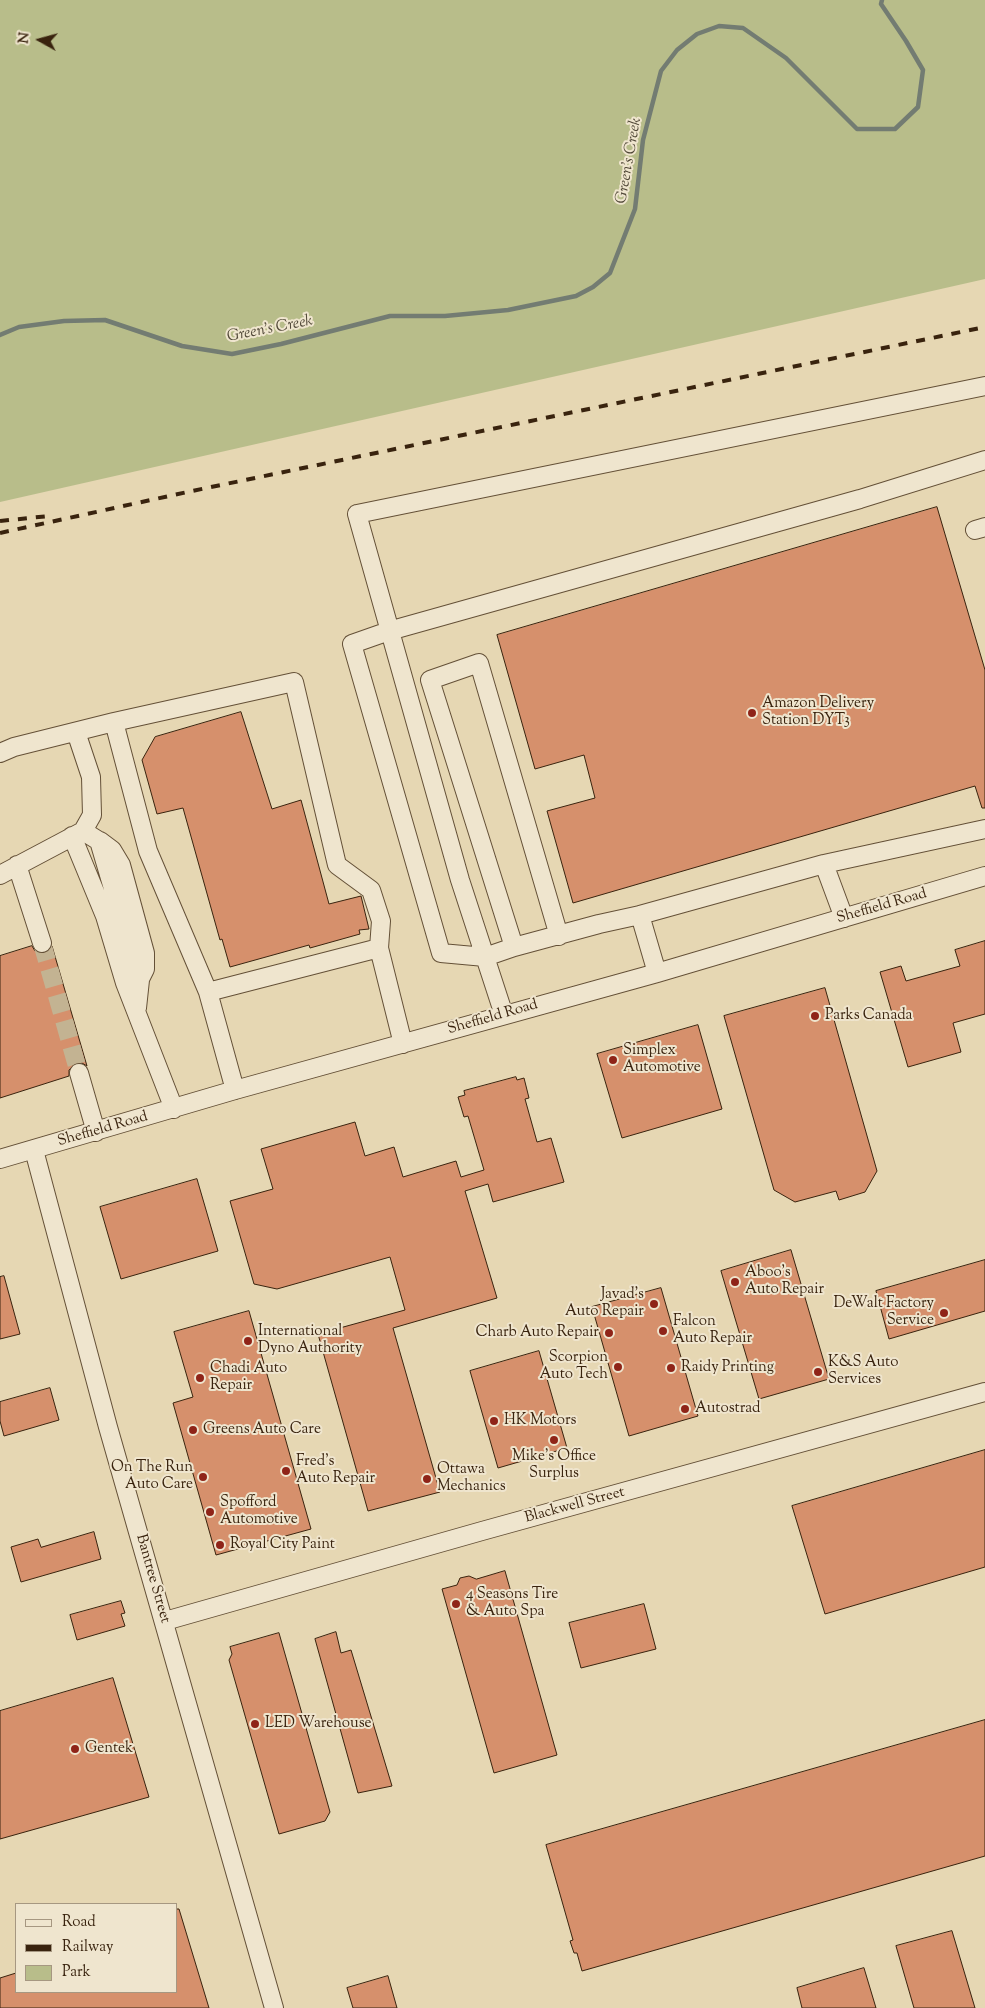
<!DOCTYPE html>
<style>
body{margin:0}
#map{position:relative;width:985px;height:2008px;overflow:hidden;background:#e6d7b3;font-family:"Sorts Mill Goudy",serif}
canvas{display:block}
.legend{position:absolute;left:15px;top:1903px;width:162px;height:90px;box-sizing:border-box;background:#efe5ce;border:1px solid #a69781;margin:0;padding:6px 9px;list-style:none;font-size:15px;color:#39230e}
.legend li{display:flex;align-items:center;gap:10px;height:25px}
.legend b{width:25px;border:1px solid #a69781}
.north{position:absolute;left:15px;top:15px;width:50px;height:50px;-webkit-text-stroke:4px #efe5ce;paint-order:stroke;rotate:277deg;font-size:14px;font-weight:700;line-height:20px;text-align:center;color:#39230e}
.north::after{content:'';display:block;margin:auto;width:18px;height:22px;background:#39230e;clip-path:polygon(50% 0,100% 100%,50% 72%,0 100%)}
</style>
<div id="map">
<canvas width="985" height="2008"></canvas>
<ul class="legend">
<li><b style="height:6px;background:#efe5ce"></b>Road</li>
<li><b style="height:6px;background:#39230e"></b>Railway</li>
<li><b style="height:14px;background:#b8bd8a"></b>Park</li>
</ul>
<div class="north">N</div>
</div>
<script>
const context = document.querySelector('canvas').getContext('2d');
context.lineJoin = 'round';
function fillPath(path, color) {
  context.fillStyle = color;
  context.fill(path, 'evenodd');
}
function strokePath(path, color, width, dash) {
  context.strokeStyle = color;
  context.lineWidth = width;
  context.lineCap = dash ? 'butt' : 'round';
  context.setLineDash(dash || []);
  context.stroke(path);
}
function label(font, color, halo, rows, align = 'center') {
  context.font = font + ' "Sorts Mill Goudy",serif';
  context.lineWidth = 4;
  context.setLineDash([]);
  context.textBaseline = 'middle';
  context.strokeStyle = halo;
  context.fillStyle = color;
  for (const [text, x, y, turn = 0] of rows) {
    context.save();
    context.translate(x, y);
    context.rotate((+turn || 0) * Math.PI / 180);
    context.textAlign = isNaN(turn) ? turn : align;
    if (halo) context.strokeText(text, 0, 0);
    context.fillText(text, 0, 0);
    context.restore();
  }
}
fillPath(new Path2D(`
 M0 0H985V279L0 502Z`), '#b8bd8a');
strokePath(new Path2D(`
 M0 335 19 327 64 321 105 320 182 346 232 354 281 344 390 316H445L508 310 576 296 593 287 610 273 635 209 643 140 661 71 677 50 697 34 719 26 743 28 786 58 857 129H895L918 107 923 70 906 41 881 4 882 0`), '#737c72', 4.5);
const building = new Path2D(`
 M937 507 985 670V808H982L975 786 573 903 547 811 595 798 584 755 535 769 497 635Z
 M241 712 272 809 301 800 329 904 361 896 369 929 359 930 360 934 310 948 309 945 230 967 222 939 220 940 183 808 157 814 142 760 155 737Z
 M985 941V1014L953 1023 961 1052 908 1067 880 972 901 966 906 981 960 966 955 950Z
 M32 946 35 951 40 953 50 950 52 946 87 1066 82 1063H76L69 1070V1076L0 1098V956Z
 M825 988 877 1171 865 1192 839 1200 836 1191 795 1202 774 1190 724 1016Z
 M698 1025 722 1109 622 1138 597 1054Z
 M516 1077 517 1080 524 1078 529 1098 525 1099 537 1142 551 1138 564 1182 493 1202 488 1184 465 1191 497 1298 393 1328 440 1492 368 1511 318 1334 405 1310 390 1257 277 1289 254 1284 230 1201 273 1189 261 1149 355 1122 365 1156 394 1147 403 1177 456 1161 461 1177 484 1170 468 1116 464 1117 458 1097 465 1095 464 1091Z
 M197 1179 218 1251 121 1279 100 1207Z
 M791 1250 829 1379 759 1399 721 1271Z
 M985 1260V1311L889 1339 876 1291Z
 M4 1276 20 1334 0 1339V1277Z
 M661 1288 698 1416 629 1436 592 1307Z
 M249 1311 311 1529 216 1555 173 1403 193 1397 174 1332Z
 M539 1351 567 1448 498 1468 470 1371Z
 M50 1388 59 1420 4 1436 0 1421V1402Z
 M985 1450V1567L825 1614 792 1506Z
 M94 1532 101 1559 21 1582 11 1547 38 1539 41 1547Z
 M505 1571 557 1755 494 1773 442 1589 457 1585 460 1578 469 1576 476 1579Z
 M121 1601 125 1613 121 1614 125 1626 77 1640 70 1615Z
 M644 1604 656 1649 581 1668 569 1623Z
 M336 1632 341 1653 351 1650 392 1786 358 1793 315 1639Z
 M279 1633 330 1812 325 1821 279 1834 229 1660 232 1654 230 1647Z
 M113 1678 149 1797 0 1839V1711Z
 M985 1720V1856L582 1971 577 1953H574L570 1941 573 1940 546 1845Z
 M176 1909H179L209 2008H0V1978L16 1973V1992H176Z
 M952 1931 975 2008H914L896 1946Z
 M864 1968 876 2008H802L797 1988Z
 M388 1976 397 2008H353L347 1988Z`);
fillPath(building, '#d6906c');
strokePath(building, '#39230e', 1);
strokePath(new Path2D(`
 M42 943 79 1073`), '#c3b392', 18, [18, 9]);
const minor = new Path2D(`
 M975 530 985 527
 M0 753 14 747 114 722
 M83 831 99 841 140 980 137 1008
 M72 836 105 916 125 983 174 1109
 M100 841 112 850 121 865 145 953V969L140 979
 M824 864 985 829
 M17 865 42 943
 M0 875 83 831 92 815 91 777 76 732
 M640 915 824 864 844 918
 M514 947 430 680 479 663 559 936
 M657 973 640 915 599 924 514 947 485 957 441 953 352 644 389 631 860 499 985 460
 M208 992 379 948 403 1044
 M504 1015 460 880 357 514 985 386
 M79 1073 96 1132
 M235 1090 208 992 148 851 114 722 294 682 337 865 371 890 381 921 379 948
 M34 1150 108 1427 274 2008
 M0 1159 235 1090 657 973 985 876
 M165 1621 482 1531 985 1392`);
strokePath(minor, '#645037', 20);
strokePath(minor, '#efe5ce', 18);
strokePath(new Path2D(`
 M0 521 49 516
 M0 533 192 491 985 327`), '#39230e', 4, [9, 9]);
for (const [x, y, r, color] of [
 [752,713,5,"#8f2418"],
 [815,1016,5,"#8f2418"],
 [613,1060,5,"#8f2418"],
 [735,1282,5,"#8f2418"],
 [654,1304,5,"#8f2418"],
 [944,1313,5,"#8f2418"],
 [663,1331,5,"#8f2418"],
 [609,1333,5,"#8f2418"],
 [248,1341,5,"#8f2418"],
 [618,1367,5,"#8f2418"],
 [671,1368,5,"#8f2418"],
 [818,1372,5,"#8f2418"],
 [200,1378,5,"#8f2418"],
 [685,1409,5,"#8f2418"],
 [494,1421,5,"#8f2418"],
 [193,1430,5,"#8f2418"],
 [554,1440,5,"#8f2418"],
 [286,1471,5,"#8f2418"],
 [203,1477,5,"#8f2418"],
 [427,1479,5,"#8f2418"],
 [210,1512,5,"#8f2418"],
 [220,1545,5,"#8f2418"],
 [456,1604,5,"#8f2418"],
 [255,1724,5,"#8f2418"],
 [75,1749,5,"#8f2418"]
]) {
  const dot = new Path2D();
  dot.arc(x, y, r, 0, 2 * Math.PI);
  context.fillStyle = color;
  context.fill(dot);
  strokePath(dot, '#efe5ce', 2);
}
label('15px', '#39230e', '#efe5ce', [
 ["Amazon Delivery",762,704],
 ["Station DYT3",762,721],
 ["Parks Canada",825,1016],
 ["Simplex",623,1051],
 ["Automotive",623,1068],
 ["Aboo's",745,1273],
 ["Auto Repair",745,1290],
 ["Javad's",644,1295,"right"],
 ["Auto Repair",644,1312,"right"],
 ["DeWalt Factory",934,1304,"right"],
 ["Service",934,1321,"right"],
 ["Falcon",673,1322],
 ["Auto Repair",673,1339],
 ["International",258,1332],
 ["Dyno Authority",258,1349],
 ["Charb Auto Repair",599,1333,"right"],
 ["Scorpion",608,1358,"right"],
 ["Auto Tech",608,1375,"right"],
 ["K&S Auto",828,1363],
 ["Services",828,1380],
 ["Raidy Printing",681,1368],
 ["Chadi Auto",210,1369],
 ["Repair",210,1386],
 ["Autostrad",695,1409],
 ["HK Motors",504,1421],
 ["Greens Auto Care",203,1430],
 ["Mike's Office",554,1457,"center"],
 ["Surplus",554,1474,"center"],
 ["Fred's",296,1462],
 ["Auto Repair",296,1479],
 ["On The Run",193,1468,"right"],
 ["Auto Care",193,1485,"right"],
 ["Ottawa",437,1470],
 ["Mechanics",437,1487],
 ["Spofford",220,1503],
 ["Automotive",220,1520],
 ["Royal City Paint",230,1545],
 ["4 Seasons Tire",466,1595],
 ["& Auto Spa",466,1612],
 ["LED Warehouse",265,1724],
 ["Gentek",85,1749]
], 'left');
label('15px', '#39230e', '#efe5ce', [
 ["Sheffield Road",882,907,-16],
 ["Sheffield Road",493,1018,-16],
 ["Sheffield Road",103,1130,-16],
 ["Blackwell Street",575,1506,-15],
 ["Bantree Street",152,1579,74]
]);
label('italic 16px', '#514838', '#efe5ce', [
 ["Green's Creek",630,161,-80],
 ["Green's Creek",270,330,-11]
]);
</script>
